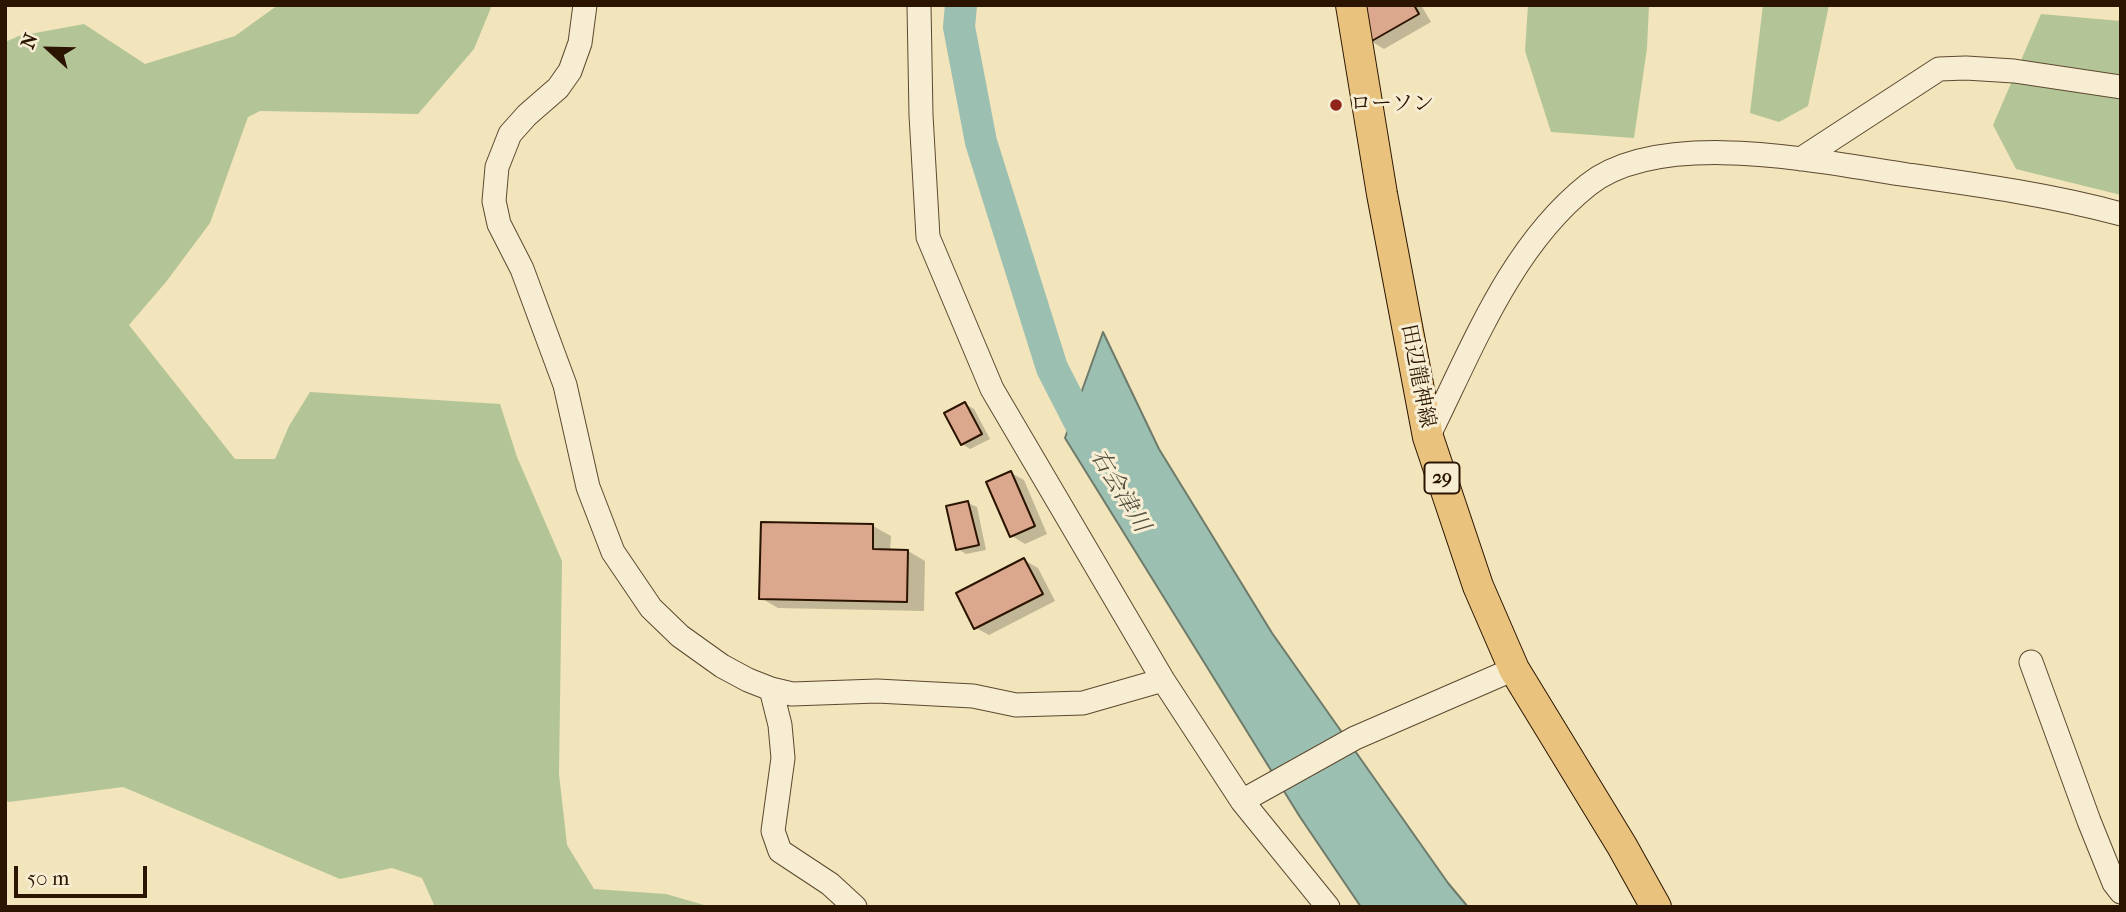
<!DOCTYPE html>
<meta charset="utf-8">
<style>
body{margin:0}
#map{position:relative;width:2126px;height:912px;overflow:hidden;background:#f2e4bb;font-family:"IM FELL French Canon",serif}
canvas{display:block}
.frame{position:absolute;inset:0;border:7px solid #2b1500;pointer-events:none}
.north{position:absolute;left:14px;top:14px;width:70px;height:70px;-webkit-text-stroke:5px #f7edd3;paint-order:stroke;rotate:292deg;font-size:19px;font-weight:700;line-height:28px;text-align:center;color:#2b1500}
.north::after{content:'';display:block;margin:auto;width:24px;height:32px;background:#2b1500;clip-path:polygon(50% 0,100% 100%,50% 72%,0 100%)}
.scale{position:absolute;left:14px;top:866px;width:133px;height:32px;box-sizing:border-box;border:4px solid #2b1500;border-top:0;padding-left:9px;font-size:21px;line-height:24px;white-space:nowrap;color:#2b1500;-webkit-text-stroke:5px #f7edd3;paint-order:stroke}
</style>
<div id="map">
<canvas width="2126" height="912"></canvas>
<div class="frame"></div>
<div class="north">N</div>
<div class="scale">50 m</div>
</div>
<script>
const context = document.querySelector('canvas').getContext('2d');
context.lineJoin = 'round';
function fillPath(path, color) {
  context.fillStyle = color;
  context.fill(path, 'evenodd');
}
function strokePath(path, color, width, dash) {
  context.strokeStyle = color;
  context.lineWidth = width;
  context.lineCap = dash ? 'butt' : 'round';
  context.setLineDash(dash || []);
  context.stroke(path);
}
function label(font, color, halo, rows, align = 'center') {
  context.font = font + ' "IM FELL French Canon","Noto Serif JP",serif';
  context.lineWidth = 6;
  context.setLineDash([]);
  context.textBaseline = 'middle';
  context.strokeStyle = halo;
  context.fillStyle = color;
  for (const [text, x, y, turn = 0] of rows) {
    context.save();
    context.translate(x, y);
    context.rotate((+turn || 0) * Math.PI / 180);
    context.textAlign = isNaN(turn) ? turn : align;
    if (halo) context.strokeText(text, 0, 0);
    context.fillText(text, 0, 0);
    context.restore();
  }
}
fillPath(new Path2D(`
 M278 5H492L474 49 418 114 260 111 248 117 210 223 166 282 129 325 235 459H275L289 426 310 392 500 404 517 457 562 561 559 774 567 845 594 889 666 894 711 907H435L422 878 392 868 340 879 123 787 9 802 5 800V42L19 36 84 24 145 64 235 36Z
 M1528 5H1649L1647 48 1634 138 1551 132 1525 51Z
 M1763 5H1829L1808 106 1779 122 1750 113Z
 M2041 14 2121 21V195L2016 169 1993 125Z`), '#b3c596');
const water = new Path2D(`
 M1103 332 1159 449 1272 633 1448 883 1468 907H1361L1300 817 1065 438Z`);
fillPath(water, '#9bbfb0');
strokePath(water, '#6e7b6a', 2);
fillPath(new Path2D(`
 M1364 5H1421L1431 22 1384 49 1371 41Z
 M965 404 974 409 990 439 970 449 962 444Z
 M1011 473 1024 480 1047 534 1025 544 1012 536Z
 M968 503 977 507 986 550 966 554 958 549Z
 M873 526 891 536 890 551H908L925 561 924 611 778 608 761 598Z
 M1024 560 1038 568 1055 601 989 635 976 628Z`), '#0003');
strokePath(new Path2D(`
 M961 5 959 27 981 142 1052 368 1094 450`), '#9bbfb0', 32);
const building = new Path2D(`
 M1362 5H1414L1419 14 1370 42Z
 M965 402 982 434 961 445 944 413Z
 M1011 471 1035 526 1010 537 986 482Z
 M968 501 979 545 956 550 946 506Z
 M761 522 873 524V549L908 550 907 602 759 599Z
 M1024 558 1043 594 974 629 956 593Z`);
fillPath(building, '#dba78d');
strokePath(building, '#2b1500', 2);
const minor = new Path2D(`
 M585 5 580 43 570 71 558 88 527 115 510 134 497 167 494 201 499 224 522 269 565 385 588 487 613 552 651 608 680 636 722 666 748 680 771 689 792 694 877 691 973 696 1016 705 1083 703 1163 680
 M919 5 921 115 928 237 992 389 1163 680 1242 801 1328 907
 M1801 159 1939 69 1966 68 2014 71 2121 87
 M1428 437C1472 349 1510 247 1588 185 1662 127 1821 162 1908 175 1979 185 2051 195 2121 214
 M2031 662 2089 821 2114 883 2121 892
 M771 689 780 725 783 758 773 831 780 851 830 884 855 907
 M1242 801 1355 738 1514 669`);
const major = new Path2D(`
 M1351 5 1382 194 1428 437 1478 586 1514 669 1622 846 1656 907`);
strokePath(minor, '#5d492f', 25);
strokePath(major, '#2b1500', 32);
strokePath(minor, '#f7edd3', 23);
strokePath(major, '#e9c27e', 30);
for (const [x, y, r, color] of [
 [1336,105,7,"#8f2418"]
]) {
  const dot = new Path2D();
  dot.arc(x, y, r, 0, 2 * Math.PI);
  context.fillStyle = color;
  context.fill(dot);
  strokePath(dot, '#f7edd3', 2.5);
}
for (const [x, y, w] of [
 [1442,478,35]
]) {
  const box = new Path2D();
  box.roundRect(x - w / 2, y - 15.5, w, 31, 5);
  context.fillStyle = '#f7edd3';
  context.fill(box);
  strokePath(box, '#2b1500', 2);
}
label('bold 19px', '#2b1500', null, [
 ["29",1442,478]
]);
label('21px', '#2b1500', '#f7edd3', [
 ["ローソン",1350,105]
], 'left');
label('21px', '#2b1500', '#f7edd3', [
 ["田辺龍神線",1417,376,79]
]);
label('italic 23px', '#52503e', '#f7edd3', [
 ["右会津川",1119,491,59]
]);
</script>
